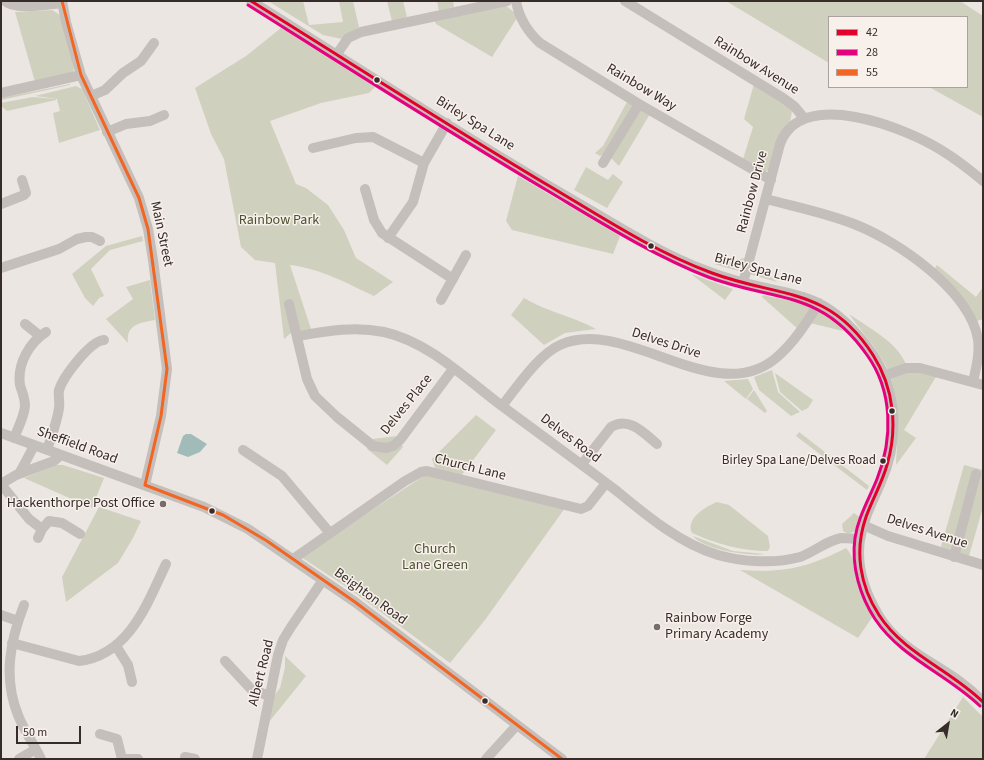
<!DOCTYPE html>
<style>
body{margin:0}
#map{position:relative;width:984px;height:760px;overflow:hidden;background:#ece6e3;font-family:"Source Sans 3",sans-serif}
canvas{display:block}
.frame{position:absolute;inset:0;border:2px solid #362c2a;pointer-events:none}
.legend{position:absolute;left:828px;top:16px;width:140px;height:72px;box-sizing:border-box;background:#f8f0eb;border:1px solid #aaa29e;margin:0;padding:5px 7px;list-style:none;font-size:12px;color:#362c2a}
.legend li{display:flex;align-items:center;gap:8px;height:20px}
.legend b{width:20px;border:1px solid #aaa29e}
.north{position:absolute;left:928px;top:704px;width:40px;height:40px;-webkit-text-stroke:3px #f8f0eb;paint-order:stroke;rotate:31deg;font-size:11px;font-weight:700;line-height:16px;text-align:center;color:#362c2a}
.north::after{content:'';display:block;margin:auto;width:14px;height:18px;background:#362c2a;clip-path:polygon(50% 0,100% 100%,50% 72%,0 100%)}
.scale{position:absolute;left:16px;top:726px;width:65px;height:18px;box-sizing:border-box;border:2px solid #362c2a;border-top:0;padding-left:5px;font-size:12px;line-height:14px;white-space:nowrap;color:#362c2a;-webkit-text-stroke:3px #f8f0eb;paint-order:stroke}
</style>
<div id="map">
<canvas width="984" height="760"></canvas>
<div class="frame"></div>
<ul class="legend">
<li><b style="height:5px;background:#e4002b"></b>42</li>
<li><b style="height:5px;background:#e5007d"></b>28</li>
<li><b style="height:5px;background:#f26522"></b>55</li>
</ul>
<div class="north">N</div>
<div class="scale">50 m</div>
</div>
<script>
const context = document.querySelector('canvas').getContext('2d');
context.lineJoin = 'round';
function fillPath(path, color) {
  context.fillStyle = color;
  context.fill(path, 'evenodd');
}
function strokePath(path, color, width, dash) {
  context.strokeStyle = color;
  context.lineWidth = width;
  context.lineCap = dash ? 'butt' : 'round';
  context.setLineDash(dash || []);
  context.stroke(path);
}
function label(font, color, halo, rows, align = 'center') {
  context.font = font + ' "Source Sans 3",sans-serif';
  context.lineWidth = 3;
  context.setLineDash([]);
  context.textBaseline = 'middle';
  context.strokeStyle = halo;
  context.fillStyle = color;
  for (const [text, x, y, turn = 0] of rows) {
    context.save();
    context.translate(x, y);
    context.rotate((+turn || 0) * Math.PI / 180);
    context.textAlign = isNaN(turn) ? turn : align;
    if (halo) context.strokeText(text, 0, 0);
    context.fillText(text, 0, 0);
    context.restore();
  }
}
fillPath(new Path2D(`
 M268 1H303L309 25 343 22 339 1H353L359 27 342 39 323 35Z
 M387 1H403L407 17 392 21Z
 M437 1H453L454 7 439 11Z
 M726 1H960L983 16V117L929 87H967V17H829V63Z
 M506 6 515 13 517 18 492 57 436 24 434 19Z
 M52 10 60 15 74 67 73 72 35 82 15 12Z
 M281 28 375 87 369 93 321 103 270 121 296 184 306 188 328 205 344 230 356 258 393 282 374 296C346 283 322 269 290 265L311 329 292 332 284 339 275 263 255 260 241 247 224 159 211 134 195 88 246 56Z
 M70 84V85L1 100V98Z
 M754 84 789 107 792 111 790 123 782 131 778 140 770 167 767 171H762L743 159 753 127 744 119Z
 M76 86 82 89 100 130 59 143 53 113 60 111 57 99 35 96Z
 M33 97 56 99V100L7 111 1 106V103Z
 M627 102 650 114 619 166 606 153 600 156 595 153 603 146Z
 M586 167 608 180 613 174 623 182 607 208 574 190Z
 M518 176 620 236 613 254 512 230 506 221Z
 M142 236 143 241 110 250 91 269 104 296 99 298 93 306 85 298 72 274 106 246Z
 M745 258 754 262 777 282 714 264Z
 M937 265 976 297 983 287V319L977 321 934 270Z
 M691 274 733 289 725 300Z
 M150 280 155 320C140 323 126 324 128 343L106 319 133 299 126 287Z
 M763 295C787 301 831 304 843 331L806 322 800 331 762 297Z
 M524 298C547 312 573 316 596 329L565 333 544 345 511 315Z
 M849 314C869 328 896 341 906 364L937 375 904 430 916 438 896 465C898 432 901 397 886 366 877 348 861 331 849 314Z
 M772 370 778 392 800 412 791 416 759 390 754 377Z
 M775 373 813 400 808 408 802 411 780 392Z
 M748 379 753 389 746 399 724 381Z
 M754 390 767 411 765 413 747 399Z
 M476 415 496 430 461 476 435 468 432 459Z
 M799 432 869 486 867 490 796 436Z
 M397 436 403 447 387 465 367 449 373 439Z
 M57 465H63L104 478 92 508 24 478Z
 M964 465 983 470V507L969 556 941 547Z
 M425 475 565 508 485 620 450 663 351 590 301 557Z
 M717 502 729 505 768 536 770 547 768 551C741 551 717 544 692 533 685 519 706 506 717 502Z
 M99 507 141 521 133 538 118 563 66 602 62 577Z
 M854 513 861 518 858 530 848 534 843 531 842 524Z
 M693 536 733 551 765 554C750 557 702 549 693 536Z
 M846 548C855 557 853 570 857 581 861 594 867 604 873 616L858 638 740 570C784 573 807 568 846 548Z
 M285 656 306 676 269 722 274 696 280 688 285 667Z
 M963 697 983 717V759H924Z`), '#d0d0be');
fillPath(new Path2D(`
 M186 434H191L207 444 200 452 188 457 177 453 183 436Z`), '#a1bcb8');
strokePath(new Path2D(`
 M5 1C14 11 49 4 62 3
 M62 1 66 22 81 75 139 198 148 229 153 260 167 369 161 416 145 485
 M251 1C354 65 456 132 561 193 608 220 656 252 707 271 725 278 743 283 761 287 780 291 799 294 816 302 840 313 859 334 874 356 898 393 899 442 881 482 873 501 863 519 860 540 856 567 865 593 879 616 904 657 952 667 983 702
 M516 1C519 18 528 32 540 43L639 104 771 180
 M625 1 783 98 794 106 804 118
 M337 54 348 38 361 32 507 1
 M1 93 81 75
 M91 96 105 90 123 73 141 61 154 43
 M107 132 126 124 150 121 164 115
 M313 148 356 138 373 137 424 163
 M603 163 639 104
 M365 189 374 220 382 233 453 279
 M766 199C796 207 826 213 854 224 898 241 969 290 978 339 980 354 976 368 973 382
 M1 204 24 195 26 193 22 180
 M388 238 413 202 424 163 447 123
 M1 268 59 249 77 239 86 237H92L100 241
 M743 283 780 144C801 86 906 128 941 150 956 159 970 170 983 181
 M441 300 466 255
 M289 304 307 379 315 396 337 417 373 446 386 448 393 446 400 440 453 369
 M25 324 40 336
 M298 336C327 331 354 326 384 332 429 342 466 379 502 406 541 435 580 463 618 492 647 516 681 544 718 555 743 562 774 564 800 557 814 552 826 541 841 538 847 538 854 539 860 539
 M884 376 906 368H920L983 385
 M502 406C517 387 538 355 560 345 626 315 714 410 776 358 794 343 807 322 819 303
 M1 433 204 507 248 529 355 602 562 759
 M14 438C18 428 24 417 25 406 25 398 22 392 20 385 17 364 29 343 46 332
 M47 450C51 437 57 423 59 408 60 402 58 396 59 390 63 377 90 341 104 340
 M243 450 282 476 329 532
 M582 464 611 427C629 416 644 433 657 444
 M19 474 34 446
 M1 484 16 475 54 461 60 456
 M1 484 29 519 42 529
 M863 525 888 536 983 565
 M38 538 42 529 49 521 62 523 80 534
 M954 557 976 474
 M293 559 405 481 421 472 427 471 581 509 588 506 606 483
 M24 605C10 641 3 678 18 715 24 731 34 744 41 759
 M1 615 18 621
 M12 643 79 661C129 655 147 604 166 564
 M116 646 128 665 132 682
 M225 661 251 689 269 696
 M100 734 117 739 122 759
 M185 757 195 759
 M19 759 36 749
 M126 759H138
 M257 759 278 655 283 640 291 627 323 580
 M486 759 517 725`), '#c5bfbc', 10);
strokePath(new Path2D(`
 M251 1C351 63 450 127 551 187 603 218 655 252 712 273 779 298 829 286 873 355 894 388 898 428 887 465 882 483 872 500 866 517 854 551 860 586 879 615 904 654 951 670 983 702`), '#e4002b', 3);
strokePath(new Path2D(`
 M248 5C348 68 447 131 548 191 600 222 652 255 708 277 775 302 821 289 867 355 893 391 893 439 877 479 869 499 858 517 855 538 851 566 860 596 875 619 901 658 947 674 980 706`), '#e5007d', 3);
strokePath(new Path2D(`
 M62 1 81 75 139 198 148 229 167 369 161 416 145 485 223 515 267 541 355 602 562 759`), '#f26522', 3);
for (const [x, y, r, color] of [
 [377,80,3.5,"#362c2a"],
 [651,246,3.5,"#362c2a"],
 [892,411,3.5,"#362c2a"],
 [883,461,3.5,"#362c2a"],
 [163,504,4,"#766d6b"],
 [212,511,3.5,"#362c2a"],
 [657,627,4,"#766d6b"],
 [485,701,3.5,"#362c2a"]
]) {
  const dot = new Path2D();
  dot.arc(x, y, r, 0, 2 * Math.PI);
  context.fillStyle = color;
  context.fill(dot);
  strokePath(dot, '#f8f0eb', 1.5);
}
label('13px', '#362c2a', '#f8f0eb', [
 ["Birley Spa Lane/Delves Road",876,461]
], 'right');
label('14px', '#362c2a', '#f8f0eb', [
 ["Rainbow Avenue",756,66,32],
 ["Rainbow Way",641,88,31],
 ["Birley Spa Lane",475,124,32],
 ["Rainbow Drive",753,192,-75],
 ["Main Street",161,234,78],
 ["Birley Spa Lane",758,270,15],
 ["Delves Drive",666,344,18],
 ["Delves Place",407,405,-51],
 ["Delves Road",570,439,37],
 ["Sheffield Road",77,446,20],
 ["Church Lane",470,468,14],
 ["Delves Avenue",927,532,18],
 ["Beighton Road",370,597,36],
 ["Albert Road",262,673,-76]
]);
label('14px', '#4b5231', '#f8f0eb', [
 ["Rainbow Park",279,221],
 ["Church",435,550],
 ["Lane Green",435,566]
]);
label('14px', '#362c2a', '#f8f0eb', [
 ["Hackenthorpe Post Office",155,504],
 ["Rainbow Forge",665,619,"left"],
 ["Primary Academy",665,635,"left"]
], 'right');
</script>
